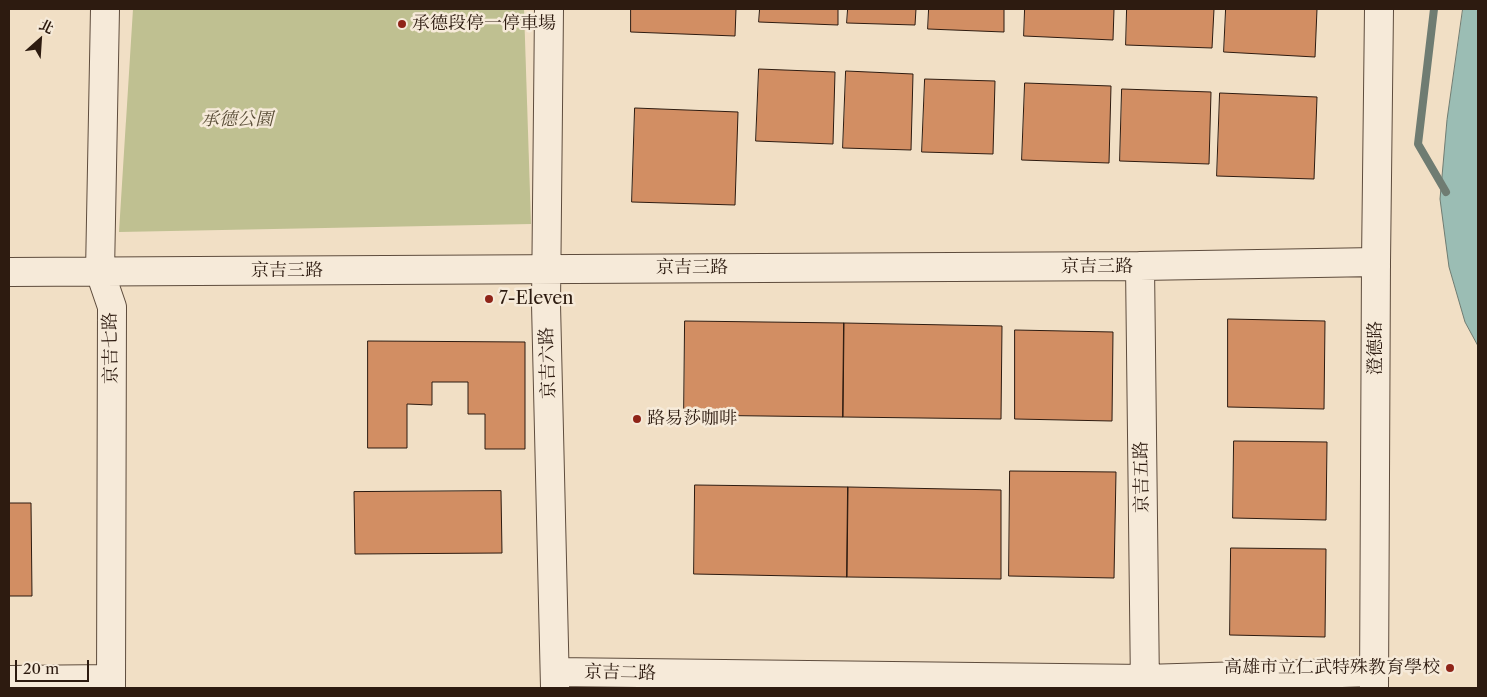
<!DOCTYPE html>
<meta charset="utf-8">
<style>
body{margin:0}
#map{position:relative;width:1487px;height:697px;overflow:hidden;background:#f1dfc5;font-family:"Libre Caslon Text","Noto Serif TC",serif}
canvas{display:block}
.frame{position:absolute;inset:0;border:10px solid #2d1b10;pointer-events:none}
.north{position:absolute;left:15px;top:15px;width:50px;height:50px;-webkit-text-stroke:4px #f6ead9;paint-order:stroke;rotate:26deg;font-size:14px;font-weight:700;line-height:20px;text-align:center;color:#2d1b10}
.north::after{content:'';display:block;margin:auto;width:18px;height:22px;background:#2d1b10;clip-path:polygon(50% 0,100% 100%,50% 72%,0 100%)}
.scale{position:absolute;left:15px;top:660px;width:74px;height:22px;box-sizing:border-box;border:2px solid #2d1b10;border-top:0;padding-left:6px;font-size:15px;line-height:18px;white-space:nowrap;color:#2d1b10;-webkit-text-stroke:4px #f6ead9;paint-order:stroke}
</style>
<div id="map">
<canvas width="1487" height="697"></canvas>
<div class="frame"></div>
<div class="north">北</div>
<div class="scale">20 m</div>
</div>
<script>
const context = document.querySelector('canvas').getContext('2d');
context.lineJoin = 'round';
function fillPath(path, color) {
  context.fillStyle = color;
  context.fill(path, 'evenodd');
}
function strokePath(path, color, width, dash) {
  context.strokeStyle = color;
  context.lineWidth = width;
  context.lineCap = dash ? 'butt' : 'round';
  context.setLineDash(dash || []);
  context.stroke(path);
}
function label(font, color, halo, rows, align = 'center') {
  context.font = font + ' "Libre Caslon Text","Noto Serif TC",serif';
  context.lineWidth = 5;
  context.setLineDash([]);
  context.textBaseline = 'middle';
  context.strokeStyle = halo;
  context.fillStyle = color;
  for (const [text, x, y, turn = 0] of rows) {
    context.save();
    context.translate(x, y);
    context.rotate((+turn || 0) * Math.PI / 180);
    context.textAlign = isNaN(turn) ? turn : align;
    if (halo) context.strokeText(text, 0, 0);
    context.fillText(text, 0, 0);
    context.restore();
  }
}
fillPath(new Path2D(`
 M133 9H524L531 224 119 232Z`), '#bfc091');
const water = new Path2D(`
 M1463 9H1478V346L1465 322 1449 267 1440 199 1447 120Z`);
fillPath(water, '#9bbdb4');
strokePath(water, '#6f7c72', 1);
strokePath(new Path2D(`
 M1434 9 1418 144 1446 192`), '#6f7c72', 8);
const building = new Path2D(`
 M631 9H736L735 36 631 32Z
 M760 9H838V25L759 22Z
 M848 9H916L915 25 847 23Z
 M929 9H1004V32L928 29Z
 M1025 9H1114L1113 40 1024 36Z
 M1127 9H1214L1212 48 1126 45Z
 M1226 9H1317L1315 57 1224 52Z
 M759 69 835 72 833 144 756 141Z
 M846 71 913 74 911 150 843 148Z
 M925 79 995 81 993 154 922 152Z
 M1025 83 1111 86 1109 163 1022 160Z
 M1122 89 1211 92 1209 164 1120 161Z
 M1220 93 1317 97 1314 179 1217 176Z
 M635 108 738 112 735 205 632 202Z
 M1228 319 1325 321 1324 409 1228 407Z
 M685 321 844 323 843 417 684 415Z
 M844 323 1002 326 1001 419 843 417Z
 M1015 330 1113 332 1112 421 1015 419Z
 M368 341 525 342V449H485V414H468V382H432V405L407 404V448H368Z
 M1234 441 1327 442 1326 520 1233 518Z
 M1010 471 1116 472 1114 578 1009 576Z
 M695 485 848 487 847 577 694 574Z
 M848 487 1001 490V579L847 577Z
 M501 491 502 553 355 554 354 492Z
 M9 503H31L32 596H9Z
 M1231 548 1326 549 1325 637 1230 635Z`);
fillPath(building, '#d28e63');
strokePath(building, '#2d1b10', 1);
const minor = new Path2D(`
 M105 9 100 272 112 307 111 688
 M549 9 546 304 555 688
 M1140 266 1145 688
 M9 272 1140 266 1376 262
 M555 672 1145 679 1374 672
 M9 680 111 679
 M1374 688 1376 262 1379 9`);
strokePath(minor, '#5e4c3d', 30);
strokePath(minor, '#f6ead9', 28);
for (const [x, y, r, color] of [
 [402,24,5,"#8f2418"],
 [489,299,5,"#8f2418"],
 [637,419,5,"#8f2418"],
 [1450,668,5,"#8f2418"]
]) {
  const dot = new Path2D();
  dot.arc(x, y, r, 0, 2 * Math.PI);
  context.fillStyle = color;
  context.fill(dot);
  strokePath(dot, '#f6ead9', 2);
}
label('18px', '#2d1b10', '#f6ead9', [
 ["承德段停一停車場",412,24],
 ["7-Eleven",499,299],
 ["路易莎咖啡",647,419],
 ["高雄市立仁武特殊教育學校",1440,668,"right"]
], 'left');
label('italic 18px', '#594d37', '#f6ead9', [
 ["承德公園",237,120]
]);
label('18px', '#2d1b10', '#f6ead9', [
 ["京吉三路",1097,267],
 ["京吉三路",692,268],
 ["京吉三路",287,271],
 ["京吉七路",111,348,-91],
 ["澄德路",1376,348,-90],
 ["京吉六路",548,363,-92],
 ["京吉五路",1142,477,-91],
 ["京吉二路",620,673,1]
]);
</script>
